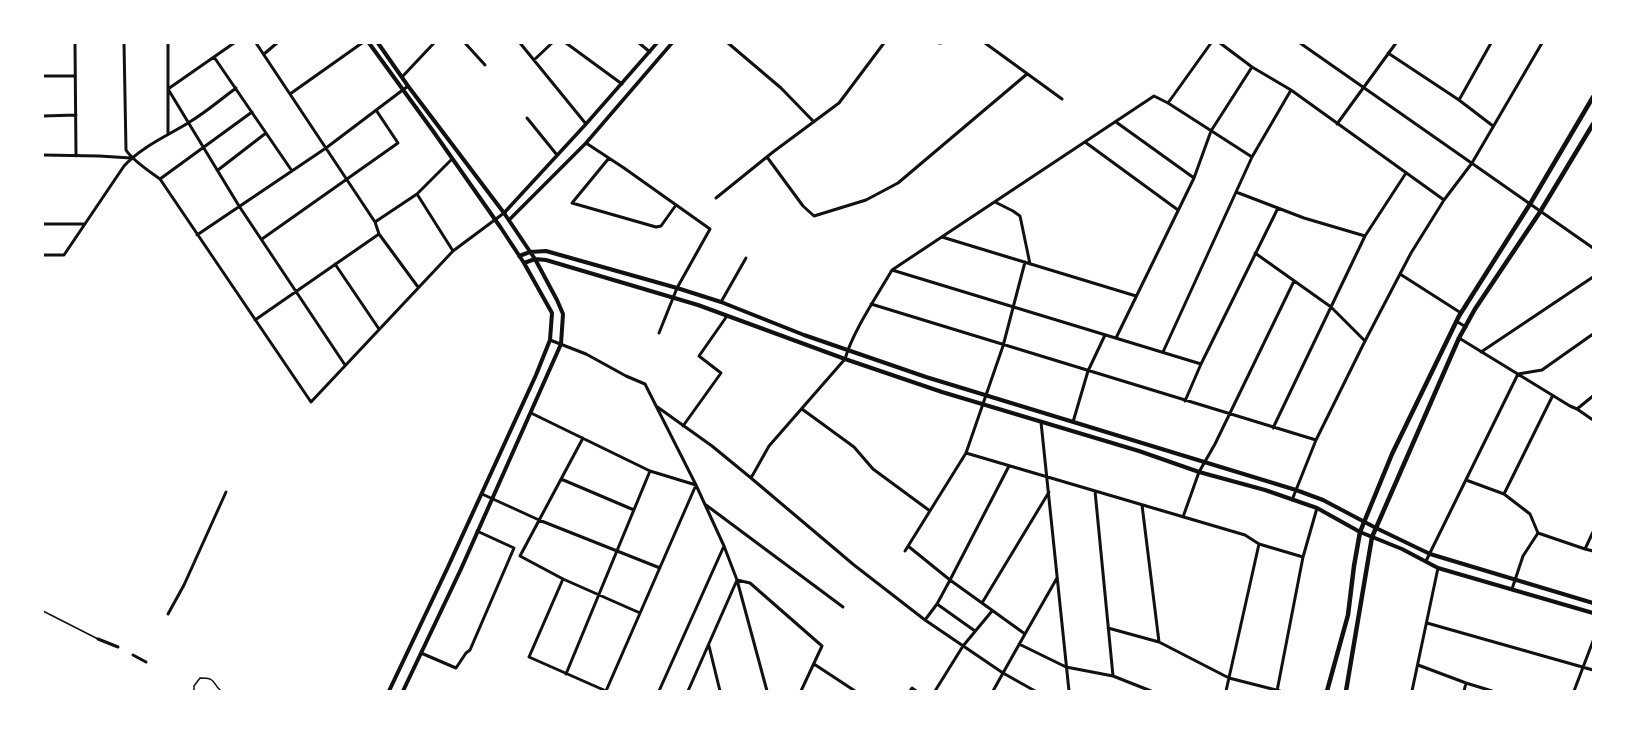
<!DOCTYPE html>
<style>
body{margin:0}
#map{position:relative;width:1636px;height:734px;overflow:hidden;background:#fff;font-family:Figtree,sans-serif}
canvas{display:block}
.frame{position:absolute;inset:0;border:44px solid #fff;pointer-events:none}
</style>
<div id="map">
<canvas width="1636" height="734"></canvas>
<div class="frame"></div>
</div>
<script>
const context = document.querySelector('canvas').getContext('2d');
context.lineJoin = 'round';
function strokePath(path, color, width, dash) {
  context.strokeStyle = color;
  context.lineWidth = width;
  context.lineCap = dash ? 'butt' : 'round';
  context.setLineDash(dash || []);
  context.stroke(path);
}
strokePath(new Path2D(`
 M43 611 98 639
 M194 691V686L200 678C217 678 211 682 221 691`), '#111', 1.5);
strokePath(new Path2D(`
 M75 43 76 156
 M124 43 126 150C133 161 149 171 160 179L311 402 453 251 504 213
 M168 43V134
 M234 43 168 89 239 206 345 365
 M256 43 375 222 379 234 418 287
 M465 43 485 65
 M520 43 586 124
 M566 43 622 84
 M639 43 650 52
 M728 43 781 88 814 122
 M939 43H941
 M985 43 1062 99
 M1220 43 1252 67 1291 90 1444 200
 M1300 43 1593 248
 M1388 53 1459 100 1493 126
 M264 54 277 43
 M214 57 292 171
 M534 60 552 43
 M43 76H75
 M402 77 434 43
 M290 94 362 43
 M1459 100 1491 43
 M1168 103 1211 43
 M43 116 76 115
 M527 118 557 155
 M1116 122 1194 178
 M1337 124 1396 43
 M1085 142 1178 210
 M586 143 624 168 710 229 677 288 659 333
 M43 155 99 156 131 158
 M767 157 803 206 814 216 866 200 898 183 1027 74
 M609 158 572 203 656 227 661 226 676 205
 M218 170 266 133
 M160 179 252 112
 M1236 192 1304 218 1365 236
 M417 194 453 251
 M716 198 773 152 839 103 884 43
 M995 202 1013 211 1020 216 1030 264
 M375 222 417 194 452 159
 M43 224H85
 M197 235 326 148 408 86
 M942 237 1136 296
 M262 239 398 143 376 110
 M1255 253 1331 307 1365 341
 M43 255H64L124 166C141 147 167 136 188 123 205 113 220 100 236 88
 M335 264 379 329
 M892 270 1201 364
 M1400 274 1461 313
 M721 302 746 258
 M871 304 1316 440
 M255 320 379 234
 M1456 321 1466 327
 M1116 338 1194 178 1211 131 1252 67
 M1459 338 1570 406 1577 409 1593 396
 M550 340 586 354 626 376 645 384 696 485 724 546 737 580 767 691
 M1163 352 1252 157 1291 90
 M1481 352 1593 277
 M1185 401 1201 364 1278 208
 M656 406 712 446 751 478 769 446 845 359C853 331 877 296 892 270L1154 96 1168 103 1252 157
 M802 409 854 447 873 469 930 511
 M1577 409 1593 420
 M531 413 650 471 696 485 606 691
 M1041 422 1069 691
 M1073 422 1088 371 1105 335
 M683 426 721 373 699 356 727 316
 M1273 428 1365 236 1406 173
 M583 438 520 556 563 579 640 613
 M966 453 1245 535 1259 544 1303 557
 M751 478 854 565 925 620 1003 673 1025 634 982 603 1049 492
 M561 479 634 510
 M1466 480 1504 494 1530 514 1538 533
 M1095 491 1113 676
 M482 494 539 520 660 568
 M1504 494 1552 397
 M1292 500 1316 440 1365 341 1411 253 1444 200 1472 163 1542 43
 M706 505 843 607
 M1142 505 1159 642
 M1183 517 1199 472 1215 444 1294 281
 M1593 532 1585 549 1593 551
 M908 546 950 580 937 604 925 620
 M905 551 966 453 1003 346 1025 262
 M1426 561 1518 374 1542 370 1593 334
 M563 579 529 657 606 691
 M1512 589 1523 556 1538 533 1585 549
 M982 603 950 580 1009 466
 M937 604 975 631
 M168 614 184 585 226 492
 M1427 623 1593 670
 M1108 628 1159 642 1229 678 1280 691
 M1025 634 1057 578
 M98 639 118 647
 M1019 644 1066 667 1113 676 1151 691
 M709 646 720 691
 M421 653 456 668 466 653 470 650 514 548 477 531
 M133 655 146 662
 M814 664 855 691
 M1418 665 1466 683 1492 691
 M566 674 650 471
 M659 691 724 546
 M688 691 737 580 750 583 822 646 801 691
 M910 691 912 688 916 691
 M935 691 963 646 992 611
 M993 691 1003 673 1035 691
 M1226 691 1259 544
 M1277 691 1303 557 1317 508
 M1412 691 1438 568
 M1464 691 1466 683
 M1574 691 1593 641`), '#111', 3);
strokePath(new Path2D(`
 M504 213 586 124 657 43
 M509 220 586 143 672 43`), '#111', 3.5);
strokePath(new Path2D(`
 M369 43 433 131 501 228 524 263 552 313 550 340 536 375 447 569 389 691
 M378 43 408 86 504 213 535 259 557 300 563 314 561 344 461 569 403 691
 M519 256 530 252 546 251 677 288 721 302 804 335 926 377 1296 490 1323 500 1376 528 1430 554 1593 603
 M524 263 535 259 546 260 698 305 845 359 942 392 1139 451 1199 472 1265 490 1317 508 1360 532 1402 549 1438 568 1593 613`), '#111', 4);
strokePath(new Path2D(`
 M1327 691 1348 615 1354 566 1360 532 1392 454 1459 316 1530 204 1593 97
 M1346 691 1372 537 1376 528 1459 338 1475 309 1540 212 1593 124`), '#111', 4.5);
</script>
